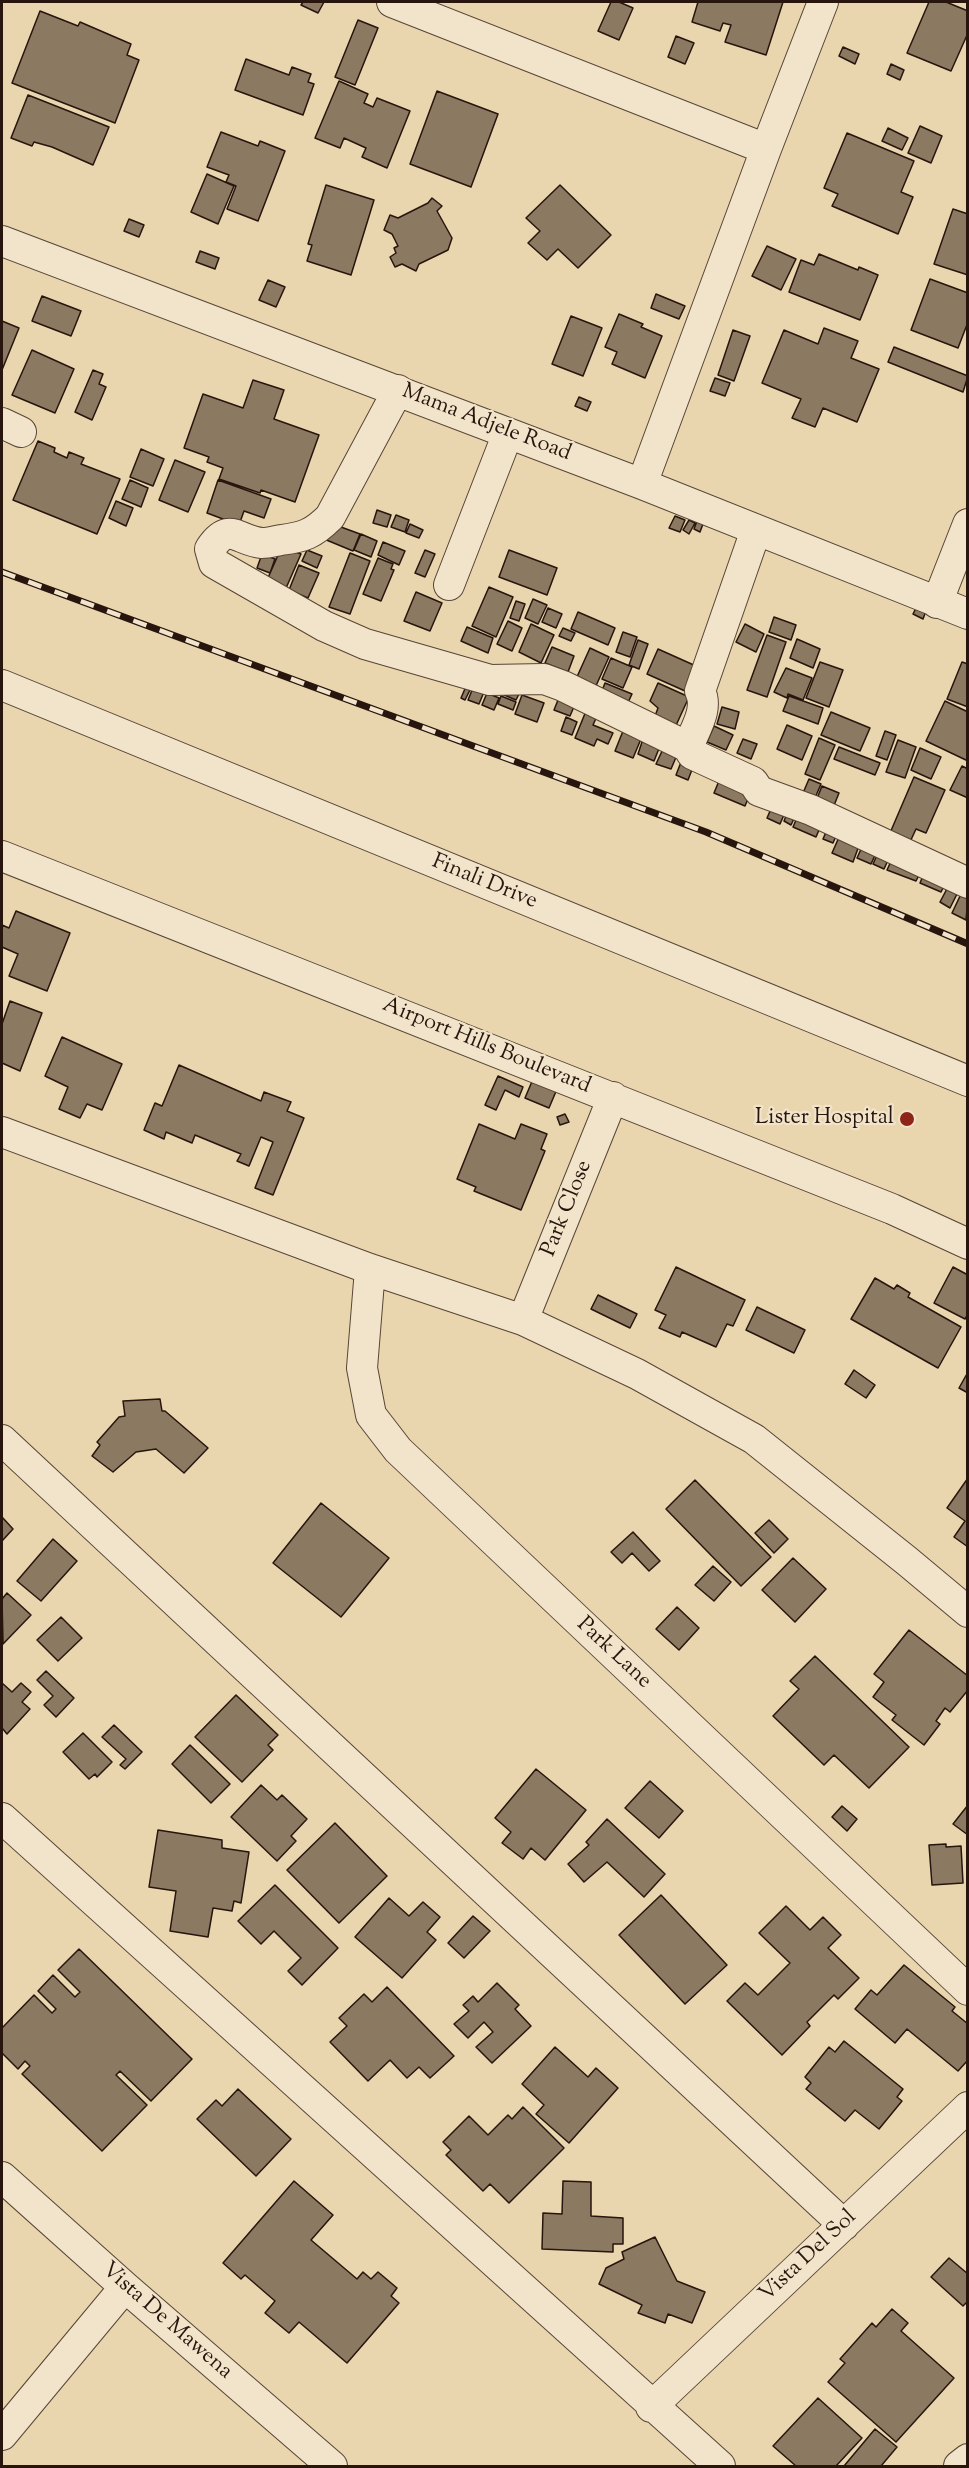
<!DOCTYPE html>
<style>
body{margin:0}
#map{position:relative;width:969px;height:2468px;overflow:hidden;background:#e9d5ae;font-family:"Sorts Mill Goudy",serif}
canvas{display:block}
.frame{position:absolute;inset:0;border:3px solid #27150e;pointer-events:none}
</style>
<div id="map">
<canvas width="969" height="2468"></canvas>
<div class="frame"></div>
</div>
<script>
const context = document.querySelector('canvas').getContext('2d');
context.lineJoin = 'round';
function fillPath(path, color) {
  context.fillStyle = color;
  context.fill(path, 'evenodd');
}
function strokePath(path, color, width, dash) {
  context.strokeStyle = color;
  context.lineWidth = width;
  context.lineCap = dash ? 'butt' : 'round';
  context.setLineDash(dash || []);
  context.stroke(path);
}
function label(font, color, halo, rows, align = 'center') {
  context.font = font + ' "Sorts Mill Goudy",serif';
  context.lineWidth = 4.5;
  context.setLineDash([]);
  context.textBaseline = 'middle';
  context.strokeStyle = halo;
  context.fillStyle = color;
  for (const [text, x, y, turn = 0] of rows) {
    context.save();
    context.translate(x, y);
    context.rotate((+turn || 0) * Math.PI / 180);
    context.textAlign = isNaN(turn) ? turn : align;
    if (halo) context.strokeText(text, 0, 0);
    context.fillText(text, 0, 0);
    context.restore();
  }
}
const building = new Path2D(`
 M303 2H324L318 13 301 5Z
 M611 2H619L633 8 619 40 598 31Z
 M698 2H783L766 55 725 42 731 25 723 23 720 31 692 22Z
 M929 2H946L968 11V33L951 71 907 53Z
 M40 11 78 26 80 22 131 44 127 55 139 60 115 123 12 83Z
 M358 20 378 28 355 85 335 77Z
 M676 36 694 43 685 64 668 57Z
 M843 47 859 54 855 64 839 56Z
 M246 59 289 75 292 67 311 74 308 82 314 84 303 115 235 90Z
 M891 64 904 70 900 80 887 74Z
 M339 81 368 94 364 103 373 107 377 98 410 111 387 168 362 157 366 148 344 138 340 148 315 138Z
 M437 91 498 114 471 187 410 164Z
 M28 95 109 127 93 165 52 147 34 142 32 146 11 138Z
 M920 126 942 136 931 163 908 153Z
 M888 128 908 138 902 150 882 141Z
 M221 132 258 146 260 141 285 151 258 221 227 209 236 186 226 182 229 175 207 167Z
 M847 133 914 161 901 192 913 197 898 234 832 206 838 194 824 188Z
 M207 174 234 186 218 224 191 212Z
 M326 185 374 200 351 275 307 261 312 245 308 244Z
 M560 185 611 235 578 268 558 249 547 260 528 243 540 231 526 218Z
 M432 198 442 206 437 211 452 238 448 250 419 264 416 271 402 264 395 267 390 257 396 253 394 248 398 246 392 234 384 230 390 215 398 218 428 203Z
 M953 209 968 214V275L934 264Z
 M129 219 144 225 139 237 124 231Z
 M767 246 796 259 781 290 752 276Z
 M200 251 219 258 215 269 196 262Z
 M819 254 858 270 859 267 878 275 860 320 789 292 801 260 814 265Z
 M930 279 968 293V322L958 348 911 330Z
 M268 280 285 287 276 307 259 300Z
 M656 294 685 306 679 319 651 308Z
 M42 296 81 311 71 336 32 321Z
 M619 314 643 324 641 327 662 336 645 378 612 364 617 352 605 347Z
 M571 316 602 328 583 376 552 364Z
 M2 321 19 328 2 370Z
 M824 328 858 341 851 358 879 369 857 422 823 408 815 427 792 418 801 399 762 383 784 330 818 344Z
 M733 330 750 336 734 381 718 375Z
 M894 347 968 376 963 392 888 362Z
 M32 350 74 369 55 413 12 395Z
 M93 370 103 374 99 384 106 387 92 420 75 412Z
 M715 378 730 383 725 396 710 391Z
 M253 380 284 390 274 419 319 435 295 502 261 490 260 493 219 479 223 468 207 462 209 457 184 448 203 394 243 408Z
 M579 397 591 402 587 411 575 406Z
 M38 441 55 448 54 452 67 458 69 452 84 458 81 464 120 479 97 534 13 500Z
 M141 449 164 459 153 486 130 477Z
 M175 460 205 472 188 512 159 500Z
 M130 480 148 488 141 507 122 499Z
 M218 480 271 499 264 518 244 511 239 525 207 513Z
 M116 501 133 508 126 526 109 518Z
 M377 510 391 515 387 527 373 523Z
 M396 515 409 520 405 532 391 527Z
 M675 516 685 520 680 532 669 528Z
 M689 520 695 523 689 534 683 530Z
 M697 521 703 524 700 532 694 529Z
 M330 523 360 534 353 551 324 539Z
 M410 524 423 530 419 538 406 533Z
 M361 534 377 541 371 557 354 550Z
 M383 542 405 551 399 565 378 555Z
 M282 546 301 554 283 595 264 587Z
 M307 550 322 556 317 568 302 561Z
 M425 550 435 554 425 577 415 573Z
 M509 550 557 568 547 595 499 577Z
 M350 553 370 561 350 614 329 607Z
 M262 554 275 559 270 573 257 568Z
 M378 558 393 564 391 569 394 570 381 601 363 594Z
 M299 565 319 573 308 598 289 590Z
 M489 587 513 597 496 637 472 626Z
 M416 592 442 603 430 631 404 621Z
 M533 599 547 605 538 624 525 618Z
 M516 601 525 604 519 621 510 618Z
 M917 606 926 611 923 619 913 614Z
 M548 608 562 614 556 628 542 622Z
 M578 612 615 628 608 645 571 629Z
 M774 617 796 625 791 640 769 632Z
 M508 621 522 628 512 651 497 644Z
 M531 624 554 635 541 663 519 652Z
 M745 624 764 634 756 652 736 642Z
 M467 627 493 638 488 653 461 641Z
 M563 628 575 633 571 641 559 636Z
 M623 632 637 637 630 657 616 652Z
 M767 635 786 642 767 697 747 690Z
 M797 639 820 649 813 668 790 658Z
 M638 640 648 644 639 669 629 665Z
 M552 647 574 656 568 672 545 663Z
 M590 648 609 657 595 688 576 679Z
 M658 649 696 666 685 691 647 674Z
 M611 658 632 667 623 688 602 679Z
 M820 662 843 670 829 707 806 698Z
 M962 662 968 664V707L947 699Z
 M786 668 812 678 803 700 788 694 787 698 774 692Z
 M475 683 486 687 479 704 468 700Z
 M605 683 632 694 625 709 599 698Z
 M658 683 689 697 673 732 655 716 658 708 650 701Z
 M467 684 472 686 465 700 461 698Z
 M521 690 516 700 502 694Z
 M487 693 499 698 494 710 482 705Z
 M522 695 544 703 537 722 515 714Z
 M560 695 576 702 570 716 554 710Z
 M501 696 516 702 513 710 498 704Z
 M789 696 823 708 818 724 783 711Z
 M945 701 968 712V761L926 741Z
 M722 707 739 712 735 729 717 724Z
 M586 711 597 716 593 725 613 733 608 744 597 739 594 746 575 738Z
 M831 712 870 728 860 751 821 735Z
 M566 717 577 722 572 735 561 731Z
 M787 725 812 736 802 760 777 749Z
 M714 726 733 735 726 750 707 742Z
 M623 731 641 739 633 758 615 751Z
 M885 731 896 735 887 760 876 756Z
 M819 738 835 745 820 780 805 774Z
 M643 739 660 746 654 761 638 754Z
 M743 739 757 744 751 759 737 753Z
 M898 740 916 747 905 778 886 772Z
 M839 747 880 763 875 775 834 759Z
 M920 748 941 757 931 779 911 770Z
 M663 749 677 755 671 769 656 764Z
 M683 757 695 762 688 780 676 775Z
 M962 766 968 769V798L950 790Z
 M721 776 752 789 745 806 714 793Z
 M914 777 945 790 926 833 916 829 910 842 890 833Z
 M809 779 821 784 815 798 803 793Z
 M822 786 839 793 833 808 816 801Z
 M774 802 787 808 780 824 767 818Z
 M789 809 797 812 791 825 784 821Z
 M799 813 822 823 816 837 793 827Z
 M826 832 836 836 833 843 823 839Z
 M840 835 860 843 853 862 832 853Z
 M862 847 876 853 871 864 857 858Z
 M878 853 889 858 884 869 873 864Z
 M892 859 921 871 916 881 887 870Z
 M925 871 947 880 941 892 920 883Z
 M949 885 959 890 950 908 940 902Z
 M961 894 968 898 966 920 952 913Z
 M16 911 70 933 47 991 9 976 18 954 2 947V925L9 928Z
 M10 1001 42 1013 20 1071 2 1063V1024Z
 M62 1037 122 1064 102 1110 87 1104 80 1118 59 1109 68 1087 45 1076Z
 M179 1065 261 1101 264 1092 291 1102 287 1111 304 1118 273 1195 255 1188 273 1142 261 1137 249 1166 237 1161 241 1154 195 1135 192 1143 166 1132 164 1139 144 1130 155 1103 162 1106Z
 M498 1076 523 1087 519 1097 505 1090 496 1110 485 1105Z
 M533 1079 557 1089 549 1108 525 1098Z
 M565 1114 569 1122 560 1125 557 1117Z
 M479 1124 515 1139 521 1124 547 1134 541 1149 545 1151 521 1210 474 1191 476 1187 457 1179Z
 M676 1267 745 1300 733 1326 727 1324 716 1347 682 1332 680 1337 659 1328 666 1315 655 1310Z
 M953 1267 968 1275V1314L965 1319 934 1303Z
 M875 1278 894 1289 897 1285 910 1293 908 1297 961 1327 938 1368 851 1319Z
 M598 1295 637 1314 630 1328 591 1309Z
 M757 1307 805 1330 794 1353 746 1330Z
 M854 1370 875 1385 866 1398 845 1384Z
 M968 1372V1393L959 1388Z
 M160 1399 162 1411H165L208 1448 184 1473 156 1449 136 1452 113 1472 92 1456 100 1445 97 1442 119 1417 125 1416 123 1401Z
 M968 1478V1547L954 1537 965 1521 947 1508Z
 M695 1480 771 1557 741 1586 666 1509Z
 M321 1503 389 1558 341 1617 273 1563Z
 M2 1517 13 1529 2 1541Z
 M769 1520 788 1539 774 1553 755 1533Z
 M633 1532 660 1561 649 1571 632 1553 622 1563 611 1552Z
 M53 1539 77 1561 41 1601 17 1581Z
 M793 1558 826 1589 795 1622 762 1590Z
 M713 1566 731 1582 714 1601 695 1585Z
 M7 1593 31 1615 3 1644 2 1599Z
 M677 1607 699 1628 679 1650 656 1629Z
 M61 1617 82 1638 58 1661 37 1640Z
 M909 1630 968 1676V1690L950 1712 945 1708 936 1721 940 1724 924 1745 892 1720 896 1715 873 1697 884 1682 874 1674Z
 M815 1656 909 1747 869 1788 834 1755 824 1765 773 1716 799 1689 790 1681Z
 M46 1671 74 1698 56 1717 44 1705 53 1696 37 1680Z
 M2 1683 12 1692 21 1683 31 1692 22 1702 30 1709 7 1734 2 1728Z
 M236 1695 278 1735 268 1745 273 1750 242 1782 195 1737Z
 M114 1725 142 1752 125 1769 120 1765 126 1759 102 1737Z
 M83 1733 112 1762 97 1777 95 1774 89 1779 63 1752Z
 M190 1745 230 1784 211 1803 172 1764Z
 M536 1769 586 1810 545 1860 531 1848 523 1859 502 1843 511 1832 495 1818Z
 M650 1781 683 1811 659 1838 625 1808Z
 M261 1785 277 1800 282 1795 307 1819 291 1836 296 1841 277 1861 231 1817Z
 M968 1805V1835L953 1824Z
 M842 1806 857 1819 847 1831 832 1817Z
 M607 1819 665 1874 644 1897 607 1862 584 1882 568 1864 589 1845 586 1842Z
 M335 1823 387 1876 339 1923 287 1870Z
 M158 1830 222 1840V1848L249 1852 241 1903 234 1901 232 1911 213 1908 208 1937 170 1931 176 1891 149 1887Z
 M946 1844V1847L961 1846 963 1883 932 1885 929 1845Z
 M275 1885 338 1948 302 1985 288 1971 301 1958 274 1931 261 1944 238 1921Z
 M661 1895 727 1965 685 2004 619 1935Z
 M389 1898 409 1916 423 1902 440 1917 427 1932 436 1940 402 1978 355 1937Z
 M786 1906 810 1930 823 1917 841 1935 828 1948 859 1978 838 1999 834 1995 807 2022 810 2026 782 2055 727 2001 745 1983 758 1995 790 1963 759 1933Z
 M473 1916 490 1931 464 1958 448 1943Z
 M79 1949 192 2059 151 2101 120 2071 116 2075 147 2105 102 2151 22 2074 30 2066 25 2061 18 2069 2 2053V2028L34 1995 52 2013 56 2009 38 1991 53 1975 75 1997 80 1992 58 1970Z
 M904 1965 955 2007 952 2011 968 2024V2060L958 2071 907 2029 895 2043 855 2009 871 1990 877 1995Z
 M497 1983 519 2005 515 2009 531 2026 492 2063 476 2047 493 2032 484 2022 468 2038 454 2024 469 2011 463 2005 473 1996 478 2002Z
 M387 1987 454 2056 430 2078 419 2067 407 2078 390 2060 368 2081 330 2042 347 2026 339 2018 364 1994 372 2002Z
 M844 2041 903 2089 897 2097 902 2101 879 2129 855 2110 845 2121 806 2089 811 2083 805 2077 829 2047 835 2052Z
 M555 2047 588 2077 596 2068 618 2088 569 2143 536 2114 544 2105 522 2084Z
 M238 2089 291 2139 256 2176 197 2119 216 2100 222 2106Z
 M523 2107 564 2148 509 2203 490 2184 483 2191 446 2155 451 2150 443 2142 469 2116 488 2135 508 2115 512 2119Z
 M294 2181 333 2215 311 2240 357 2279 363 2272 371 2279 378 2272 397 2288 391 2296 399 2303 347 2363 299 2322 289 2333 265 2313 275 2301 245 2275 241 2279 223 2263Z
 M563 2181 591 2182V2216L623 2218V2244H613V2252L542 2249 543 2213 562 2214Z
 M655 2237 677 2281 705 2292 692 2323 668 2314 665 2323 638 2313 642 2305 599 2284 606 2268 624 2259 622 2252Z
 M949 2258 968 2274V2301L963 2306 931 2277Z
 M892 2309 908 2323 901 2331 954 2378 896 2442 828 2382 845 2363 840 2359 872 2323 876 2327Z
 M818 2398 862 2438 836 2466H796L773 2446Z
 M875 2429 897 2447 881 2466H844Z`);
fillPath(building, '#8c7961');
strokePath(building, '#27150e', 1.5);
const minor = new Path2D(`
 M392 2 766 149
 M2 241 642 484 968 614
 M398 390 330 517C313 534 304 537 281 540 275 541 268 543 262 543 238 541 229 520 210 549L214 563 324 626 365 644 490 680 544 679 563 686 688 747
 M2 423 21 432
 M642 484 766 149 823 2
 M756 530 700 691C709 709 695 729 688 747L692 754 753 782 759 791 811 810 968 883
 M449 585 508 433
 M937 603 968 524
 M2 685 968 1081
 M2 856 892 1209 968 1244
 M2 1132 370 1269 523 1320 637 1374 754 1439 907 1561 968 1612
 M370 1269 362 1368 371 1415 398 1450 968 1990
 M523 1320 613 1097
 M2 1440 844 2225
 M2 1818 720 2466
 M2 2177 125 2287 332 2466
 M651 2407 968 2107
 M2 2435 125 2287
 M959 2466 968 2459`);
strokePath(minor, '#584536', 32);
strokePath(minor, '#f1e4ca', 30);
const rail = new Path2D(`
 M2 572 706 832 968 944`);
strokePath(rail, '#27150e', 7);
strokePath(rail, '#f1e4ca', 4.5, [14]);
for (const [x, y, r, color] of [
 [907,1119,8,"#8f2418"]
]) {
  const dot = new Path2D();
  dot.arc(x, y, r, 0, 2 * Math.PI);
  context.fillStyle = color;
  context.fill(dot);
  strokePath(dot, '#f1e4ca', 2);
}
label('22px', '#27150e', '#f1e4ca', [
 ["Mama Adjele Road",486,424,21],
 ["Finali Drive",484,883,22],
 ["Airport Hills Boulevard",486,1047,22],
 ["Park Close",568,1209,-68],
 ["Park Lane",613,1654,43],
 ["Vista Del Sol",809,2257,-43],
 ["Vista De Mawena",166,2322,41]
]);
label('22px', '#27150e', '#f1e4ca', [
 ["Lister Hospital",894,1119]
], 'right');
</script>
